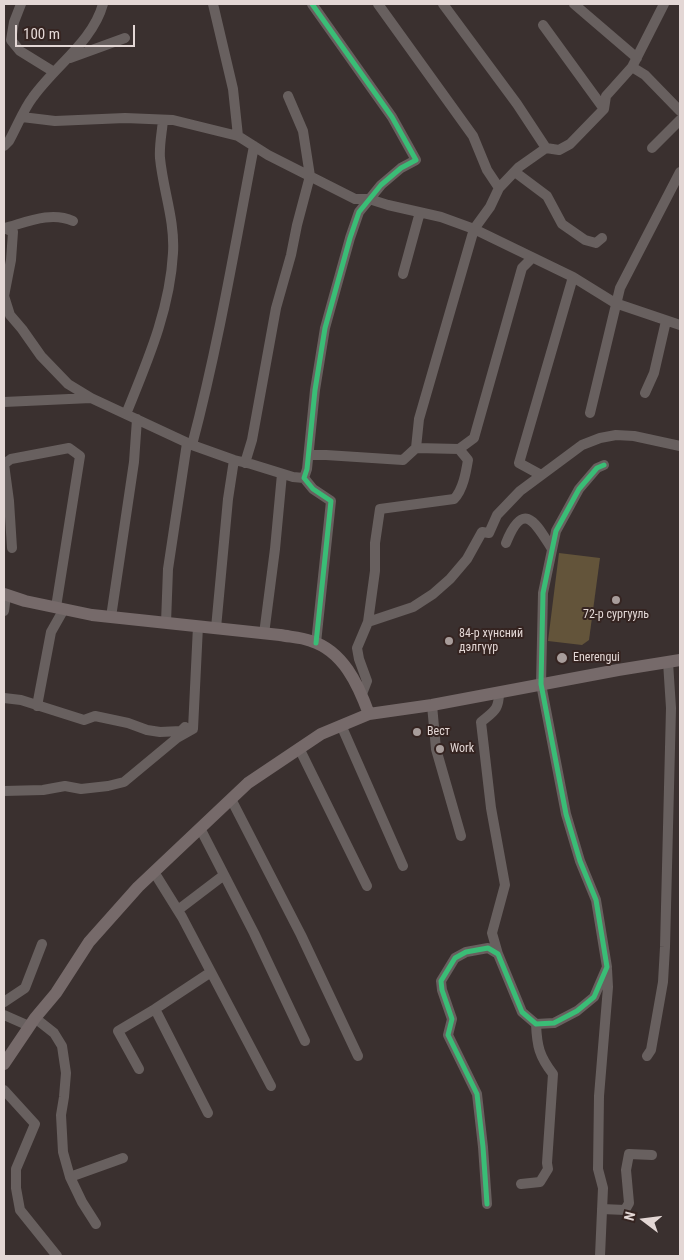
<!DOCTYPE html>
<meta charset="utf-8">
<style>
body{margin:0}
#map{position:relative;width:684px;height:1260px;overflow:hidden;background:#3a302f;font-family:"Roboto Condensed",sans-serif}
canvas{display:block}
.frame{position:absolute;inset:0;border:5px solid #e3d7d5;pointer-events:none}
.north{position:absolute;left:619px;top:1195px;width:50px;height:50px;-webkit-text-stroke:4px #352421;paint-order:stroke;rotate:285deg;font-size:14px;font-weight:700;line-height:20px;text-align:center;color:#e3d7d5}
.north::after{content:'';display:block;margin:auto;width:18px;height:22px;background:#e3d7d5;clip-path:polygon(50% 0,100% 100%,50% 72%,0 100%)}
.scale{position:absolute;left:15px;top:25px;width:120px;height:22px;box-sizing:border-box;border:2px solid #e3d7d5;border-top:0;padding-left:6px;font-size:15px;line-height:18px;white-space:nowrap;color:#e3d7d5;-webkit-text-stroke:4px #352421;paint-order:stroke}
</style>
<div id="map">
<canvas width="684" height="1260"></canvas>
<div class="frame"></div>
<div class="north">N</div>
<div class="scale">100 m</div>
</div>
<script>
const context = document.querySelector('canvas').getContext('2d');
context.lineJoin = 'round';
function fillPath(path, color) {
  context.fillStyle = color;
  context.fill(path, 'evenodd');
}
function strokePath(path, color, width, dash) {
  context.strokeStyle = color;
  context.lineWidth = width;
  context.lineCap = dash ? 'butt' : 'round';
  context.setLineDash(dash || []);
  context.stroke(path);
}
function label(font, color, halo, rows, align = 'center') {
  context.font = font + ' "Roboto Condensed",sans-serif';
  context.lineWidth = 4;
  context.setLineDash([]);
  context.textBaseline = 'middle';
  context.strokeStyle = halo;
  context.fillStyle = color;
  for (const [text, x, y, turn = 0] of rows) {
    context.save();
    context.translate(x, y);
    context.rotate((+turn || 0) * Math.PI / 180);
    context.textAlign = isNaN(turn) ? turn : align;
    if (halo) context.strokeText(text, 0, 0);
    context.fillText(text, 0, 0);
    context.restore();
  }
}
fillPath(new Path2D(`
 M559 553 600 558 589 640 582 645 548 641Z`), '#63543a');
strokePath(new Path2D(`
 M21 4 14 22 11 40 20 51 54 72
 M213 4 233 89 238 136
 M312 4 392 117 416 160 401 168 381 185 359 212 350 238 325 328 315 390 307 469 304 478 313 489 331 501 316 643
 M378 4 473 136 487 170 499 188 490 207 474 229 419 419 416 448
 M443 4 517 104 546 148
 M574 4 637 58
 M543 25 604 109
 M70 58 125 38
 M632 67 645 75 680 111
 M22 117 55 121 125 118 173 120 238 136 268 155 355 199H369L388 205 441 217 474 229 573 277 615 303 680 325
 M4 146 9 141C17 127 23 110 33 97 55 66 93 41 103 4
 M652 148 680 120
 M515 172 547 196 562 224 585 240 596 243 602 238
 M499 188 519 167 546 148 559 150 570 144 604 109 606 96 632 67 664 4
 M4 228 13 232 11 260 4 296 10 315 22 329 41 356 68 384 91 398 192 445 234 460 251 464 293 477 304 478
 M5 228C27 222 51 211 73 221
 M403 274 420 212
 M645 393 654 373 666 321
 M4 402 91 398
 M590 413 620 288 680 172
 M126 414C147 362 170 310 173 253 175 220 163 190 160 158 159 146 162 132 163 120
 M192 445C218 347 235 246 254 146
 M309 455H326L403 460 416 448 459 449 474 438 522 268 532 258
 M245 463 252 440 276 308 291 255 297 225 310 176 303 131 288 96
 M4 464 11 459 69 448 80 456 56 607
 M4 464 9 501 12 548
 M541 475 519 463 573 277
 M506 543C524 498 536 524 552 549
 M4 611 6 595
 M111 617 134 462 137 419
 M368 622 413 607 433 594 450 579 467 559 482 532 489 533 497 515 520 491 582 445 600 438 616 435 634 436 680 446
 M166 623 168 569 187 443
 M216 628 228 499 234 460
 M264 634 275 549 282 474
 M362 694 367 681 359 659 357 648 368 622 375 571V543L380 509 454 499C463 490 466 472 468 460L459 449
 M4 698 21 700 84 720 95 716 128 723 147 730 160 732 181 731 185 727
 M432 705 436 749 461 836
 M37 706 51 632 64 609
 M341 725 403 866
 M299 748 367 886
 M4 791 43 790 65 786 81 789 108 786 124 782 177 738 193 729 198 626
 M231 799 301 935 358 1056
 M200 828 254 933 305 1041
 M154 872 182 917 271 1086
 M178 910 224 875
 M498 954 492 933 505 885 491 808 481 722C494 711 499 710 499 692
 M4 1002 25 988 42 944
 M155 1009 208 1113
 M4 1015 29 1026
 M35 1018 54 1033 62 1046 66 1073 64 1097 61 1115 63 1152 70 1177 82 1202 96 1224
 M647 1056 651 1050 663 982 665 947 671 708 668 662
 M139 1069 118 1031 155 1009 211 972
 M4 1090 35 1124 16 1169V1188L20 1210 57 1256
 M70 1177 123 1158
 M521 1184 540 1182 548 1169 547 1163 553 1074C539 1056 537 1046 536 1024
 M487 1204 483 1147 477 1094 448 1035 452 1019 442 990 441 981 455 958 466 952 488 948 498 954 522 1012 536 1024 554 1023 577 1011 594 997 607 967 596 900 580 861 566 814 541 684 543 593 556 531 579 489 597 468 604 465
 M602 1209 625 1210 629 1203 626 1170 629 1154 652 1155
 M600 1256 603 1188 598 1169 599 1096 608 987 607 969`), '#68605f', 10);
strokePath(new Path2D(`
 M4 594 25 601 92 615 280 635C290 637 301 637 311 641 343 651 358 684 369 714
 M4 1064 35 1018 56 993 89 942 138 887 248 783 321 734 369 714 432 705 618 670 680 660`), '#766a6a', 12);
strokePath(new Path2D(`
 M312 4 392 117 416 160 401 168 381 185 359 212 350 238 325 328 315 390 307 469 304 478 313 489 331 501 316 643
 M487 1204 483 1147 477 1094 448 1035 452 1019 442 990 441 981 455 958 466 952 488 948 498 954 522 1012 536 1024 554 1023 577 1011 594 997 607 967 596 900 580 861 566 814 541 684 543 593 556 531 579 489 597 468 604 465`), '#3abd76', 5);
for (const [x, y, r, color] of [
 [616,600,5,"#a89d9b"],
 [449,641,5,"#a89d9b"],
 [562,658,6,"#a89d9b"],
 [417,732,5,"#a89d9b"],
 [440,749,5,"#a89d9b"]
]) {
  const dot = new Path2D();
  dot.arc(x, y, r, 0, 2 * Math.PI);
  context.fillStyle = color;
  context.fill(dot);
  strokePath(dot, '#352421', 2);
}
label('12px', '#e3d7d5', '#352421', [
 ["72-р сургууль",616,615,"center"],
 ["84-р хүнсний",459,634],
 ["дэлгүүр",459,648],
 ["Enerengui",573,658],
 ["Вест",427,732],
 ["Work",450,749]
], 'left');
</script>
